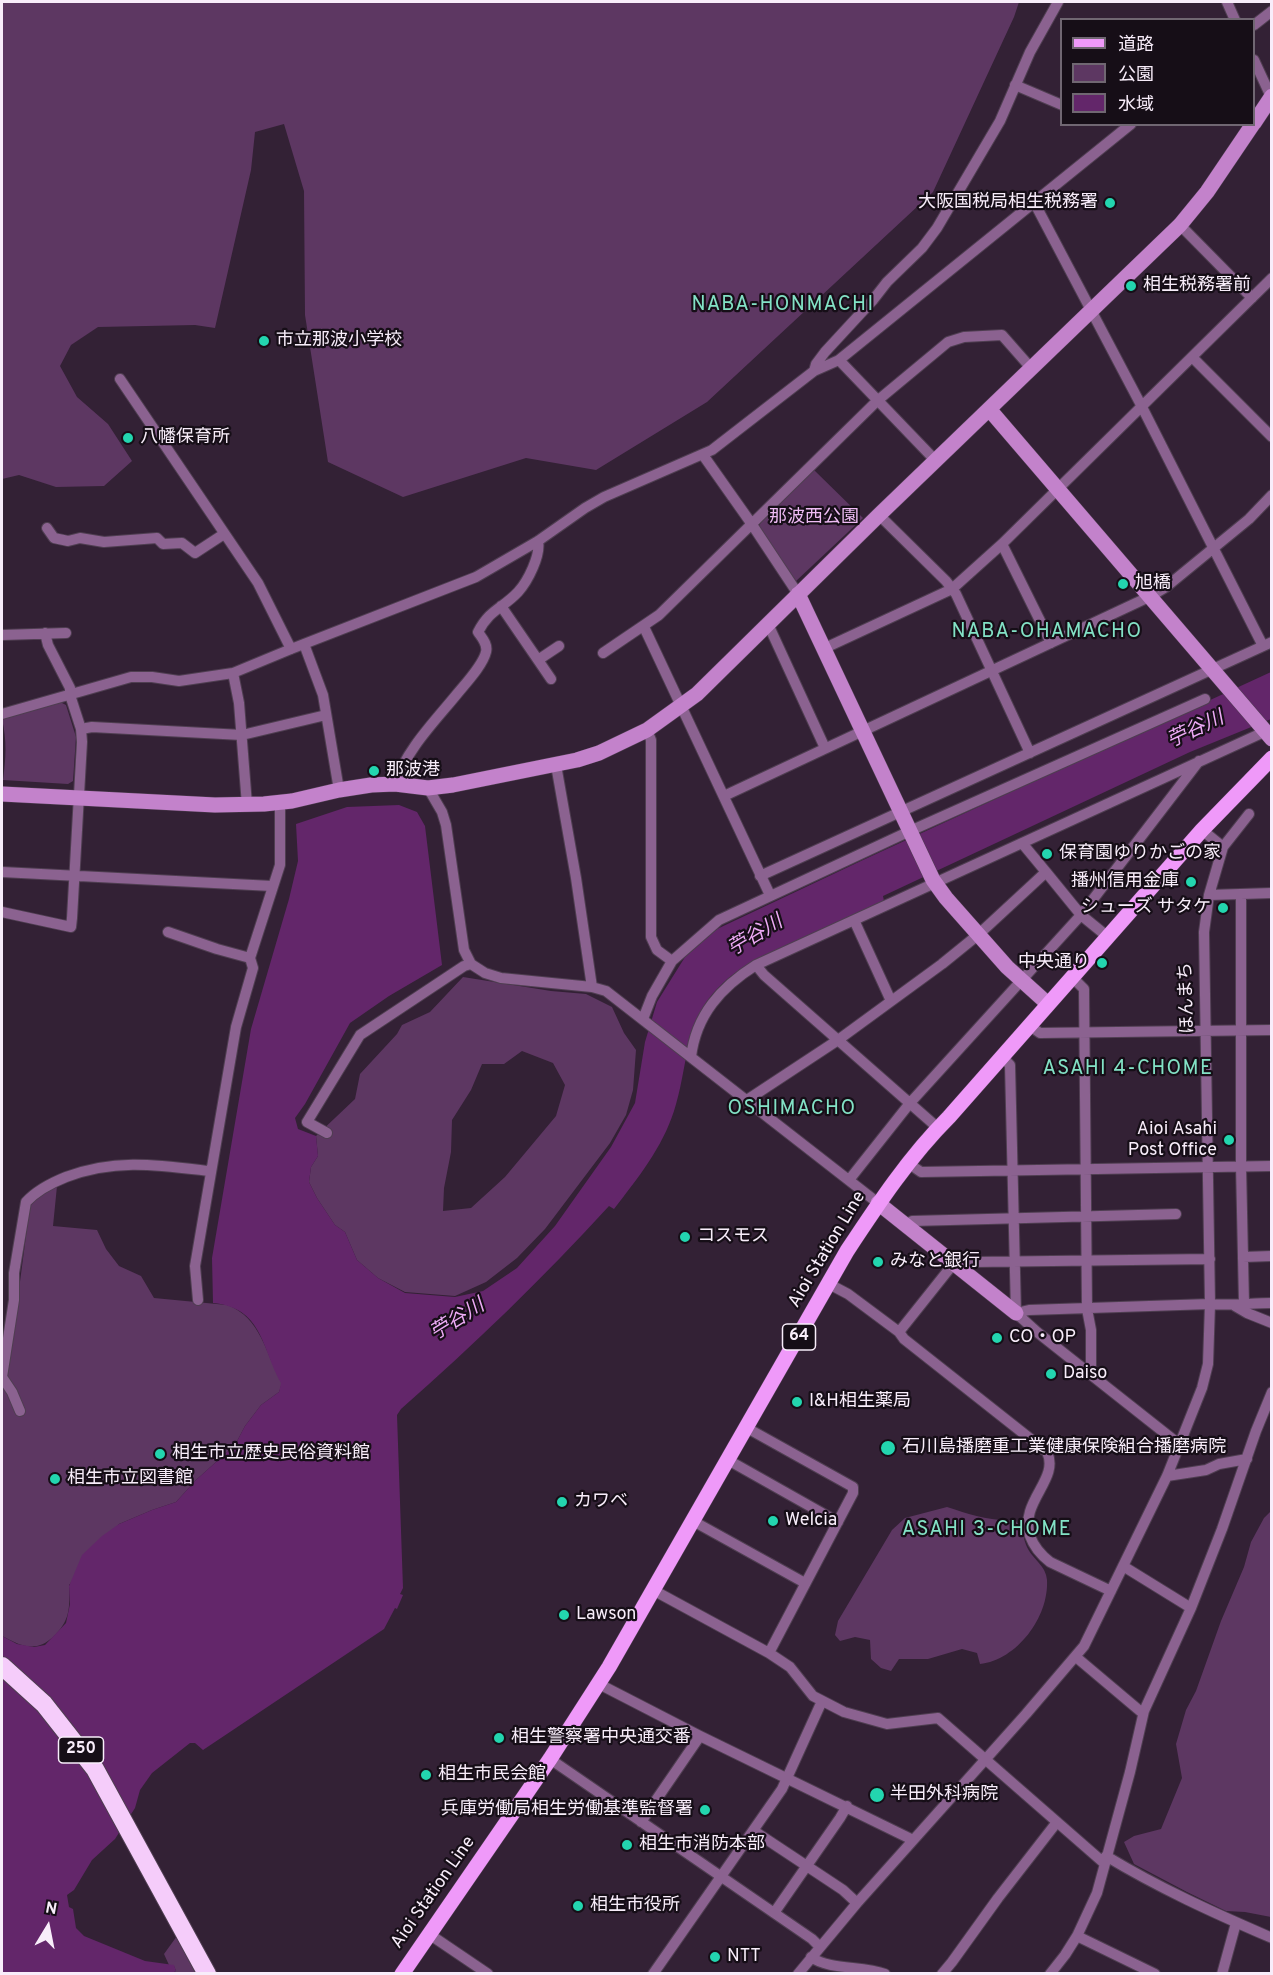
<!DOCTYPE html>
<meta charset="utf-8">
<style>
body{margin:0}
#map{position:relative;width:1273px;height:1975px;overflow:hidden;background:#332135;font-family:Overpass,"Noto Sans JP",sans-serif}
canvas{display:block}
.frame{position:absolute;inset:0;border:3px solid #f8edfa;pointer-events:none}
.legend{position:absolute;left:1060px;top:18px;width:195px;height:108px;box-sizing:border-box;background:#160e17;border:2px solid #706772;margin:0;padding:8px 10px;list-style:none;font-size:18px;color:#f8edfa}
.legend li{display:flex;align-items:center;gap:12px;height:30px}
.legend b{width:30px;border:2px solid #706772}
.north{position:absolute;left:18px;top:1897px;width:60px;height:60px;-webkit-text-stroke:4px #160e17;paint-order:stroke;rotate:10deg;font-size:16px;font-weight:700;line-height:24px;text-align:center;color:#f8edfa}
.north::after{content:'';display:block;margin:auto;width:21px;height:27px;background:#f8edfa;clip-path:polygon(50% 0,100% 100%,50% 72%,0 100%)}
</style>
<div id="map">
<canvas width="1273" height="1975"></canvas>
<div class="frame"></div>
<ul class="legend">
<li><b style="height:8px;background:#ef99f9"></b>道路</li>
<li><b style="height:16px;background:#5d3762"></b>公園</li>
<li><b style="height:16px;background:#63266a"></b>水域</li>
</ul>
<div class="north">N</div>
</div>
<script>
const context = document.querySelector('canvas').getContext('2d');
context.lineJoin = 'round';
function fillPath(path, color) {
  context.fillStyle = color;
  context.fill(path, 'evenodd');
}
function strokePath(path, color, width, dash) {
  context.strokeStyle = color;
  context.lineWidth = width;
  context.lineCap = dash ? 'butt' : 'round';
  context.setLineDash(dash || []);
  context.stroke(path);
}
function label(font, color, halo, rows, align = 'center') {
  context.font = font + ' Overpass,"Noto Sans JP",sans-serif';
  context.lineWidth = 4.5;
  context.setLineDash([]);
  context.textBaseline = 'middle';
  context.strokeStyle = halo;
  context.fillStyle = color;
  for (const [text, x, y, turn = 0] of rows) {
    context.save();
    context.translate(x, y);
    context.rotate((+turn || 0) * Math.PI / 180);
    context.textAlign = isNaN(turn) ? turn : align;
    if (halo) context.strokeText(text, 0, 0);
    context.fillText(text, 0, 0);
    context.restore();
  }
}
fillPath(new Path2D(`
 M2 2H1019L1014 17 933 192 707 402 596 470 526 458 403 497 328 462 305 315 304 191 284 124 255 132 251 170 215 328 195 325 98 327 71 345 60 366 77 397 108 424 132 461 104 486 56 487 19 475 2 479Z
 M814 470 863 518 795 582 759 526 764 517Z
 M60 702 66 705 76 737 73 781 68 784 3 780C6 758 7 741 2 719Z
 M463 977 551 991 586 994 612 1007 624 1033 636 1050 633 1090 626 1115 610 1143 545 1229 517 1258 486 1282 455 1296 405 1292 378 1278 357 1260 345 1232 335 1225 317 1198 309 1182 311 1167 318 1156 316 1136 355 1099 360 1074 397 1034 402 1025 430 1012ZM522 1051 553 1063 565 1085 556 1116 505 1177 471 1208 443 1211 444 1188 451 1152 452 1120 471 1090 482 1064H504Z
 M57 1186 53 1226 97 1230 106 1249 119 1266 141 1276 154 1298 227 1305C261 1317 266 1355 282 1383L279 1392 261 1405 245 1426 235 1445 196 1480 176 1502 152 1510 119 1524 69 1585C70 1608 70 1621 53 1637 36 1653 21 1646 2 1636V1370L9 1366 30 1205 41 1194Z
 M947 1507C968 1514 992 1522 1015 1520 1025 1531 1022 1537 1028 1549 1034 1560 1046 1566 1047 1580 1049 1617 1017 1660 980 1664L977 1653 962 1649 928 1659H899L891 1671 881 1668 871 1659 870 1640 855 1637 840 1641 835 1635 838 1621 892 1530 905 1518Z
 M1271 1511V1917L1245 1912 1226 1911 1187 1892 1134 1864 1124 1842 1134 1836 1161 1829 1182 1778 1176 1744 1186 1710 1196 1691 1221 1621 1244 1567 1251 1542 1264 1518Z
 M177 1936 198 1973H172L176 1971 174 1966 169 1965 164 1954Z`), '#5d3762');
fillPath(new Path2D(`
 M1271 672V719L1190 752 883 896 884 901C856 914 828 927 801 939 771 953 741 964 718 988 684 1022 688 1069 674 1111 662 1148 638 1178 614 1209L609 1206C544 1277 474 1345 401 1409L397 1415 403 1588 400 1594 403 1595 397 1609 395 1608 384 1629 203 1750 195 1743H190L152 1773 140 1790 135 1808 115 1839 92 1860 74 1890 67 1895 69 1907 73 1909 76 1928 84 1936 145 1961 174 1965 176 1971 172 1973H2V1636L17 1644 34 1647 45 1645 66 1623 70 1604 69 1586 82 1555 102 1536 119 1524 152 1510 176 1502 196 1480 235 1445 245 1426 261 1405 279 1392 281 1383C261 1347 263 1308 213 1303L212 1258 251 1029 289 899 298 861 296 824 347 807 399 805 417 812 425 826 442 965 389 996 350 1023 305 1104 295 1118 298 1129 316 1136 318 1156 311 1167 309 1182 317 1198 335 1225 345 1232 357 1260 378 1278 405 1293 455 1297 483 1291 517 1268 555 1226 611 1147 635 1103 645 1042 657 1002 685 957 717 929 863 860Z`), '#63266a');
const street = new Path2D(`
 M1227 2 1235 20
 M1254 25 1272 11
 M1254 60 1272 99
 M1015 85 1062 105
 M1034 202 1141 405 1263 646
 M1180 225 1252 298
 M1192 357 1272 437
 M839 360 935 460
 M814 371 816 364 825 352 873 300 887 282 922 248 937 228 1000 121 1030 52 1058 2
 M120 379 258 583 291 649
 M703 455 751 523 798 594
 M879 515 946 581 956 594 1030 753
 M47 528 54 538 68 541 80 538 104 542 157 538 163 544 182 543 195 553 224 534
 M1002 544 1051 643
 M501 606 551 679
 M768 624 825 748
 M644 627 770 895
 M2 635 66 633
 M304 644 323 695 339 790
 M825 648 952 589 1002 544 1272 278
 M603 653 659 615 877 401 948 342 964 337 1002 335 1031 368
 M538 660 559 646
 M233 673 239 703 247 805
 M2 714 131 677H152L179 681 233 673 291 649 476 577 538 541 585 508 604 497 712 450 814 371 839 360 1131 124
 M81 729 92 727 242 735 326 715
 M647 730 651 740V937L657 950 672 961
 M556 765 576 878 592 987
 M395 784C406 750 435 721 457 694 466 683 483 665 486 652 488 644 482 638 478 632 490 609 502 609 518 592 528 581 541 555 538 541
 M428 788 442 812 446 825 464 950 471 964 485 973 501 978 592 987 606 991 878 1203
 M724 796 1151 596 1166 587 1249 519 1272 495
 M1202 830 1223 847
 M1022 843 1046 872
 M2 872 272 886
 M760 876 1272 642
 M1209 895 1272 893
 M1241 895V1166L1244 1303
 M2 912 71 927 72 918 82 742 81 729 70 695V688L48 645 45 633
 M854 920 891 1001
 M168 932 217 949 250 958 280 865V803
 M756 965 764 975 938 1128
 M1072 977 1084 989 1087 1309 1091 1330V1374
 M643 1019 652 996 672 961 719 920 910 831 1205 699
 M1030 1026 1040 1033 1272 1030
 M691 1057C696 1015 721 987 756 965L1264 732
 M1002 1057 1010 1065 1016 1313 1037 1332 1180 1445
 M747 1100 838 1040 942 964 979 934 1046 872 1081 915 1108 937
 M327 1133 307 1122 360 1035 464 966 471 964
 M908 1163 921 1172 1272 1166
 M849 1180 910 1103 1081 915 1199 761
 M907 1226 912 1221 1176 1214
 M1243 1257 1272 1256
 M964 1271 973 1262 1210 1259
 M829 1284 848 1294 899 1332 904 1339 1047 1452C1060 1480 1019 1501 1030 1536 1034 1547 1041 1555 1050 1562L1111 1591
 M198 1300 195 1266 236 1027 253 968 250 958
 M1235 1306 1247 1313 1272 1323
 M1016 1313 1029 1310 1210 1304C1231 1306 1250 1303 1272 1303
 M899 1332 954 1263
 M20 1411 12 1392 2 1377 14 1300V1273L26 1202C37 1190 51 1183 66 1177 115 1158 159 1165 209 1171
 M747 1428 853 1487V1493L769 1653
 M728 1460 838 1522
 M1167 1476 1206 1470 1219 1464 1247 1459
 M693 1521 805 1583
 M1123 1566 1191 1608
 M653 1590 769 1653 790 1667 813 1696 844 1712 887 1724 938 1718 1104 1863
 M1076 1657 1140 1711H1144
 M599 1684 700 1736 913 1840
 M550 1759 812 1939 820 1947
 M641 1822 700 1736
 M754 1831 843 1890 857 1903
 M1106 1856C1159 1888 1214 1913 1272 1938
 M774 1913 840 1818 847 1806
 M429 1934 488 1974
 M1077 1936 1155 1974
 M811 1957C831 1971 862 1965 885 1974
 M653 1974 782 1789 822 1701
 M798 1974 857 1903 1026 1714 1084 1646 1167 1476 1202 1388 1208 1364 1210 1304 1204 932 1209 895 1223 847 1249 814
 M942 1974 952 1962 998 1898 1057 1822
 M1050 1974 1065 1955 1077 1936 1097 1893 1130 1772 1144 1711 1191 1608 1222 1529 1256 1431 1272 1392
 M1222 1974 1236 1923`);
const secondary = new Path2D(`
 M1254 123 1272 96
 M989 409 1272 739
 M798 594 933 880 946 898 1007 967 1048 1004
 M2 794 215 805 264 804 292 801 339 790 371 785 395 784 428 788 453 785 577 760 599 753 647 730 697 694 879 515 1180 225 1207 192 1253 124
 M878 1203 1016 1313`);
const primary = new Path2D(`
 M402 1974 550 1759 609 1667 847 1251C878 1204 909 1157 949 1117L1202 830 1272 758`);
const highway = new Path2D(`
 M2 1666 44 1704 95 1769 207 1974`);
strokePath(street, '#4f3e51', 12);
strokePath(secondary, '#4f3e51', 16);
strokePath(primary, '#4f3e51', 16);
strokePath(highway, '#4f3e51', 20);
strokePath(street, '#8b6290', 10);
strokePath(secondary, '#c382cb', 15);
strokePath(primary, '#ef99f9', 15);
strokePath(highway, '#f5ccfa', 18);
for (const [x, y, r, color] of [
 [1110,203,6,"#23d5af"],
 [1131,286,6,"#23d5af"],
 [264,341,6,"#23d5af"],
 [128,438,6,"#23d5af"],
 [1123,584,6,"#23d5af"],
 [374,771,6,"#23d5af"],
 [1047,854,6,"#23d5af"],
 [1191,882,6,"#23d5af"],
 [1223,908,6,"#23d5af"],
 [1102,963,6,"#23d5af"],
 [1229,1140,6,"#23d5af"],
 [685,1237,6,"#23d5af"],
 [878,1262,6,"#23d5af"],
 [997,1338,6,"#23d5af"],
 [1051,1374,6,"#23d5af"],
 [797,1402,6,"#23d5af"],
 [888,1448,8,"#23d5af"],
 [160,1454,6,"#23d5af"],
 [55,1479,6,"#23d5af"],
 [562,1502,6,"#23d5af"],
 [773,1521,6,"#23d5af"],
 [564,1615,6,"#23d5af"],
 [499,1738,6,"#23d5af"],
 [426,1775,6,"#23d5af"],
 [877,1795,8,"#23d5af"],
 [705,1810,6,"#23d5af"],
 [627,1845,6,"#23d5af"],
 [578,1906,6,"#23d5af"],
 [715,1957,6,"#23d5af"]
]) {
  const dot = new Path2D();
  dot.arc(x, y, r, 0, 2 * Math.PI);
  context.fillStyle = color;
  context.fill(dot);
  strokePath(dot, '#160e17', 2);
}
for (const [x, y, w] of [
 [799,1337,33],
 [81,1750,45]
]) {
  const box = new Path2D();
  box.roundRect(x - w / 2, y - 13, w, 26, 4.5);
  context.fillStyle = '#160e17';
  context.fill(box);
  strokePath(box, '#f8edfa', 1.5);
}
label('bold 16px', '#f8edfa', null, [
 ["64",799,1337],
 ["250",81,1750]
]);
label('18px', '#f8edfa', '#160e17', [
 ["大阪国税局相生税務署",1098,203,"right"],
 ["相生税務署前",1143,286],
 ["市立那波小学校",276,341],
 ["八幡保育所",140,438],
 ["旭橋",1135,584],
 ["那波港",386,771],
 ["保育園ゆりかごの家",1059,854],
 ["播州信用金庫",1179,882,"right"],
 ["シューズ サタケ",1211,908,"right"],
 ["中央通り",1090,963,"right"],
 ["Aioi Asahi",1217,1130,"right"],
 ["Post Office",1217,1151,"right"],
 ["コスモス",697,1237],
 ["みなと銀行",890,1262],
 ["CO・OP",1009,1338],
 ["Daiso",1063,1374],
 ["I&H相生薬局",809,1402],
 ["石川島播磨重工業健康保険組合播磨病院",902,1448],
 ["相生市立歴史民俗資料館",172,1454],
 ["相生市立図書館",67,1479],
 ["カワベ",574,1502],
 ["Welcia",785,1521],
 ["Lawson",576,1615],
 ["相生警察署中央通交番",511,1738],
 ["相生市民会館",438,1775],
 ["半田外科病院",890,1795],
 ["兵庫労働局相生労働基準監督署",693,1810,"right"],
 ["相生市消防本部",639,1845],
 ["相生市役所",590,1906],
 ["NTT",727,1957]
], 'left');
label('18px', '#eebbf4', '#160e17', [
 ["那波西公園",814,518]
]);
label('18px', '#f8edfa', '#160e17', [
 ["ほんまち",1188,998,-92],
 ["Aioi Station Line",828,1250,-59],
 ["Aioi Station Line",434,1893,-55]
]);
context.letterSpacing = '1.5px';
label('20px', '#83e2c6', '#160e17', [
 ["NABA-HONMACHI",783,306],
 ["NABA-OHAMACHO",1047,633],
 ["ASAHI 4-CHOME",1128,1070],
 ["OSHIMACHO",792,1110],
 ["ASAHI 3-CHOME",987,1531]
]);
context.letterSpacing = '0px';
label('italic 20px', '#edaaf5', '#160e17', [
 ["苧谷川",1196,731,-25],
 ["苧谷川",756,937,-31],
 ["苧谷川",458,1321,-32]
]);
</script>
